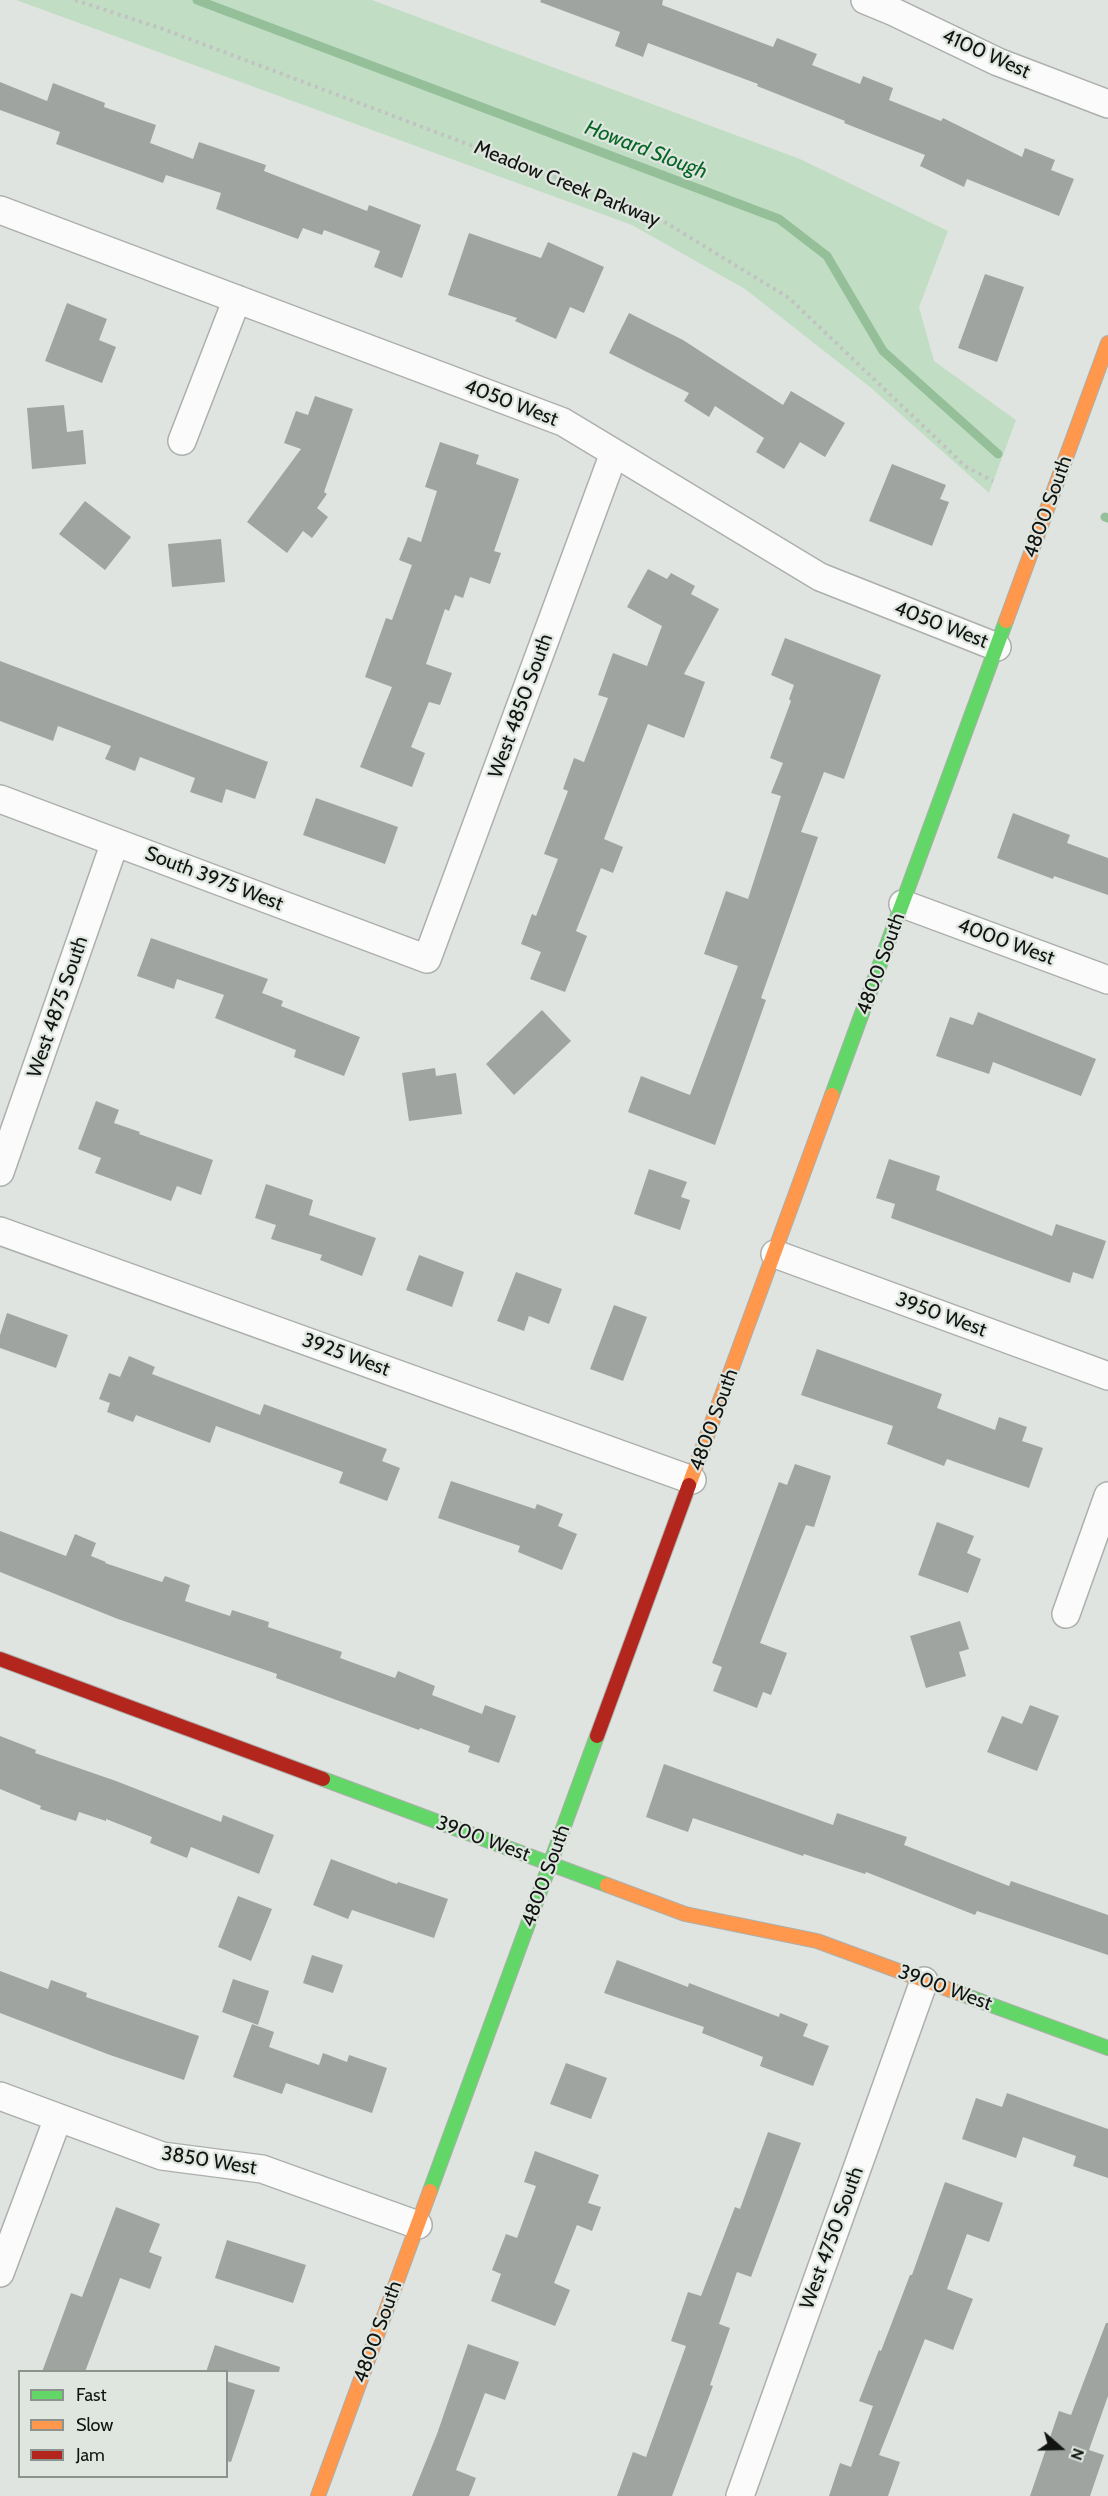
<!DOCTYPE html>
<style>
body{margin:0}
#map{position:relative;width:1108px;height:2496px;overflow:hidden;background:#e0e4e0;font-family:Cabin,sans-serif}
canvas{display:block}
.legend{position:absolute;left:18px;top:2370px;width:210px;height:108px;box-sizing:border-box;background:#dee6df;border:2px solid #8c928d;margin:0;padding:8px 10px;list-style:none;font-size:18px;color:#121412}
.legend li{display:flex;align-items:center;gap:12px;height:30px}
.legend b{width:30px;border:2px solid #8c928d}
.north{position:absolute;left:1030px;top:2418px;width:60px;height:60px;-webkit-text-stroke:4px #dee6df;paint-order:stroke;rotate:110deg;font-size:16px;font-weight:700;line-height:24px;text-align:center;color:#121412}
.north::after{content:'';display:block;margin:auto;width:21px;height:27px;background:#121412;clip-path:polygon(50% 0,100% 100%,50% 72%,0 100%)}
</style>
<div id="map">
<canvas width="1108" height="2496"></canvas>
<ul class="legend">
<li><b style="height:8px;background:#63d668"></b>Fast</li>
<li><b style="height:8px;background:#ff974d"></b>Slow</li>
<li><b style="height:8px;background:#b3261e"></b>Jam</li>
</ul>
<div class="north">N</div>
</div>
<script>
const context = document.querySelector('canvas').getContext('2d');
context.lineJoin = 'round';
function fillPath(path, color) {
  context.fillStyle = color;
  context.fill(path, 'evenodd');
}
function strokePath(path, color, width, dash) {
  context.strokeStyle = color;
  context.lineWidth = width;
  context.lineCap = dash ? 'butt' : 'round';
  context.setLineDash(dash || []);
  context.stroke(path);
}
function label(font, color, halo, rows, align = 'center') {
  context.font = font + ' Cabin,sans-serif';
  context.lineWidth = 4.5;
  context.setLineDash([]);
  context.textBaseline = 'middle';
  context.strokeStyle = halo;
  context.fillStyle = color;
  for (const [text, x, y, turn = 0] of rows) {
    context.save();
    context.translate(x, y);
    context.rotate((+turn || 0) * Math.PI / 180);
    context.textAlign = isNaN(turn) ? turn : align;
    if (halo) context.strokeText(text, 0, 0);
    context.fillText(text, 0, 0);
    context.restore();
  }
}
fillPath(new Path2D(`
 M16 0H372L800 159 948 231 919 307 934 361 1016 420 989 493 870 387 745 289 632 225Z`), '#c1dec4');
strokePath(new Path2D(`
 M197 0 779 219 827 256 883 351 998 454
 M1105 517 1108 518`), '#94bf99', 9);
fillPath(new Path2D(`
 M541 0H663L662 5 773 47 777 38 817 54 812 65 860 84 863 76 893 88 889 100 941 121 943 118 1022 157 1025 148 1055 160 1051 170 1074 179 1059 216 967 179 964 187 920 166 925 155 844 123 845 121 757 86 758 84 648 43 643 57 615 46 620 32 540 2Z
 M0 82 47 101 53 83 105 103 104 107 156 125 150 143 193 159 199 142 266 165 264 171 367 211 369 205 421 225 402 278 374 267 380 251 324 230 322 235 303 228 298 239 216 209 221 193 166 175 163 183 56 144 60 132 0 110Z
 M469 233 541 258 548 242 604 267 584 313 570 307 556 339 515 321 517 318 448 295Z
 M985 274 1024 287 997 362 958 348Z
 M67 303 107 319 99 340 116 347 102 383 45 361Z
 M629 313 683 340 783 405 791 391 845 423 825 457 800 442 784 469 756 452 764 438 715 406 709 417 684 401 689 393 609 353Z
 M315 396 353 409 324 492 327 494 317 508 328 517 312 538 303 531 287 553 247 522 301 449 284 443 296 411 308 415Z
 M64 405 67 432 83 430 86 464 32 469 27 408Z
 M440 442 479 455 476 464 519 479 494 551 501 553 490 584 470 577 463 598 455 595 449 611 445 609 426 664 452 673 440 705 429 702 411 747 425 753 412 787 360 767 392 687 365 677 386 618 392 620 412 565 399 560 408 537 421 542 437 491 425 487Z
 M892 464 946 485 940 499 949 502 932 546 869 521Z
 M85 501 131 537 105 570 59 534Z
 M221 539 225 582 172 587 168 544Z
 M648 569 667 579 671 573 695 586 691 594 719 609 684 674 705 682 684 738 648 724 604 839 623 847 613 873 601 868 576 931 587 936 565 992 530 979 541 952 521 944 532 914 536 916 558 859 544 854 568 791 563 789 574 758 584 762 608 698 598 695 613 653 647 666 662 626 627 607Z
 M785 638 881 675 844 779 824 772 801 832 818 837 761 998 766 1000 715 1145 628 1112 641 1076 690 1095 738 966 704 954 726 891 748 899 781 796 771 793 783 763 770 758 791 701 789 699 794 685 771 675Z
 M0 661 268 762 255 799 226 789 222 803 190 792 195 778 140 757 135 771 105 759 111 746 58 726 53 741 0 721Z
 M316 798 398 827 385 864 303 835Z
 M1013 813 1070 835 1067 843 1108 858V895L1054 876 1053 879 997 858Z
 M151 938 268 979 262 993 283 1001 281 1006 360 1037 344 1076 294 1057 296 1050 215 1018 224 995 177 979 174 989 137 976Z
 M542 1010 571 1041 514 1095 486 1064Z
 M978 1012 1096 1059 1081 1096 993 1062 989 1074 936 1056 950 1017 973 1025Z
 M435 1068 436 1076 456 1073 462 1114 409 1121 402 1073Z
 M96 1101 119 1110 114 1123 140 1132 139 1134 213 1160 201 1195 177 1186 171 1201 95 1173 101 1158 78 1149Z
 M889 1159 940 1176 936 1190 1052 1236 1056 1224 1106 1241 1093 1279 1073 1272 1070 1283 891 1218 895 1204 876 1198Z
 M649 1169 687 1182 681 1197 690 1200 680 1230 634 1214Z
 M266 1184 313 1200 309 1215 376 1238 362 1276 320 1260 322 1255 271 1239 276 1225 255 1218Z
 M419 1255 464 1272 452 1307 406 1290Z
 M516 1272 562 1289 549 1324 529 1316 524 1331 497 1321Z
 M614 1305 647 1317 623 1381 590 1369Z
 M7 1313 68 1335 56 1368 0 1348V1335Z
 M817 1349 942 1394 937 1408 995 1430 999 1417 1027 1427 1022 1441 1043 1448 1029 1488 947 1459 944 1466 887 1444 893 1426 801 1395Z
 M129 1356 155 1367 152 1374 260 1415 264 1404 387 1449 382 1461 400 1468 387 1501 339 1483 343 1472 216 1426 210 1443 136 1415 133 1422 107 1412 110 1403 99 1399 109 1373 120 1377Z
 M795 1464 831 1476 814 1527 806 1525 760 1643 787 1653 771 1695 763 1692 757 1708 713 1691 722 1667 712 1663 779 1482 787 1485Z
 M451 1481 535 1509 537 1504 563 1514 558 1526 577 1534 562 1570 518 1552 520 1546 438 1518Z
 M937 1522 974 1536 967 1553 981 1559 968 1593 918 1575Z
 M0 1531 66 1556 75 1534 96 1543 91 1556 106 1562 105 1563 162 1582 165 1576 190 1585 185 1601 230 1616 232 1610 269 1622 268 1627 342 1652 340 1658 395 1678 398 1671 435 1686 432 1695 482 1714 485 1705 516 1716 499 1763 468 1752 470 1746 420 1728 419 1730 276 1678 277 1674 118 1619 0 1572Z
 M960 1621 969 1649 959 1652 966 1676 926 1688 910 1636Z
 M1030 1705 1059 1716 1037 1771 987 1752 1002 1716 1022 1724Z
 M0 1736 36 1750 35 1753 116 1781 221 1822 223 1815 274 1835 259 1874 191 1847 187 1858 150 1843 152 1837 106 1819V1821L79 1812 76 1821 40 1809 41 1806 0 1789Z
 M664 1764 833 1825 837 1813 907 1837 904 1845 1009 1886 1011 1881 1108 1915V1955L977 1911 975 1915 866 1872 865 1874 804 1854 803 1856 693 1818 688 1832 646 1817Z
 M331 1859 397 1884 398 1882 448 1899 434 1938 352 1910 348 1919 313 1905Z
 M238 1896 272 1909 251 1961 218 1947Z
 M312 1955 343 1965 333 1993 303 1983Z
 M617 1960 688 1987 689 1983 779 2017 780 2013 808 2024 803 2036 829 2046 813 2086 760 2066 763 2057 702 2033 704 2027 604 1993Z
 M0 1971 48 1989 51 1980 87 1993 86 1997 199 2036 184 2080 110 2055 0 2013Z
 M233 1979 269 1991 258 2025 222 2012Z
 M252 2024 274 2032 269 2047 319 2065 323 2053 347 2062 349 2055 387 2068 372 2113 286 2083 282 2094 233 2077Z
 M566 2063 607 2078 591 2119 550 2104Z
 M1007 2093 1108 2129V2178L1073 2166 1076 2156 1023 2137 1016 2158 962 2139 976 2098 1002 2107Z
 M768 2132 801 2143 751 2277 737 2272 719 2324 730 2328 710 2385 713 2386 672 2496H617L633 2452 646 2457 686 2346 671 2341 688 2292 701 2296 735 2207 740 2209Z
 M535 2151 599 2175 588 2203 601 2207 592 2231 577 2225 554 2283 570 2290 555 2326 491 2301 501 2274 492 2270 506 2234 517 2238 536 2186 524 2182Z
 M945 2182 1003 2203 989 2242 967 2234 947 2289 973 2299 953 2350 925 2339 879 2455 900 2462 888 2496H829L840 2463 851 2467 873 2406 859 2401 879 2350 881 2351 910 2275H912Z
 M116 2207 160 2224 149 2252 162 2257 150 2289 120 2278 85 2372H42L71 2293 82 2297Z
 M227 2240 306 2265 293 2303 215 2278Z
 M1106 2323H1108V2396L1089 2450 1104 2455 1090 2496H1030L1059 2411 1071 2415Z
 M468 2344 519 2362 505 2400 485 2393 456 2470 476 2478 469 2496H412L437 2434Z
 M215 2345 280 2367 279 2372H206Z
 M226 2381 255 2390 231 2462 226 2461Z`), '#a0a4a1');
const street = new Path2D(`
 M865 0 894 12 998 62 1108 104
 M0 210 563 422 820 577 997 647
 M182 441 237 299
 M0 799 427 959 614 453
 M903 904 1108 980
 M0 1172 115 842
 M0 1231 692 1480
 M775 1254 1108 1376
 M1066 1614 1108 1496
 M0 2096 162 2156 262 2169 418 2225
 M0 2273 58 2118
 M740 2496 924 1981`);
const fast = new Path2D(`
 M832 1095 1006 621
 M323 1779 607 1885
 M964 1995 1108 2048
 M430 2191 597 1736`);
const slow = new Path2D(`
 M1006 621 1108 343
 M689 1485 832 1095
 M607 1885 685 1914 817 1941 964 1995
 M318 2496 430 2191`);
const jam = new Path2D(`
 M0 1659 323 1779
 M597 1736 689 1485`);
strokePath(street, '#acafac', 30);
strokePath(fast, '#acafac', 16);
strokePath(slow, '#acafac', 16);
strokePath(jam, '#acafac', 16);
strokePath(new Path2D(`
 M75 0 163 29 650 213 789 298 965 466 993 481`), '#c1c2c1', 4, [3, 4.5]);
strokePath(street, '#fafbfa', 27);
strokePath(fast, '#63d668', 14);
strokePath(slow, '#ff974d', 14);
strokePath(jam, '#b3261e', 14);
label('20px', '#121412', '#dee6df', [
 ["4100 West",986,54,24],
 ["Meadow Creek Parkway",567,184,22],
 ["4050 West",511,403,21],
 ["4800 South",1048,507,-70],
 ["4050 West",941,625,21],
 ["West 4850 South",521,706,-70],
 ["South 3975 West",214,879,21],
 ["4000 West",1006,942,20],
 ["4800 South",881,964,-70],
 ["West 4875 South",58,1007,-71],
 ["3950 West",941,1315,20],
 ["3925 West",346,1355,20],
 ["4800 South",714,1420,-70],
 ["3900 West",483,1839,20],
 ["4800 South",546,1876,-70],
 ["3900 West",945,1988,20],
 ["3850 West",209,2161,9],
 ["West 4750 South",832,2238,-70],
 ["4800 South",378,2332,-70]
]);
label('italic 21px', '#076525', '#dee6df', [
 ["Howard Slough",646,150,21]
]);
</script>
